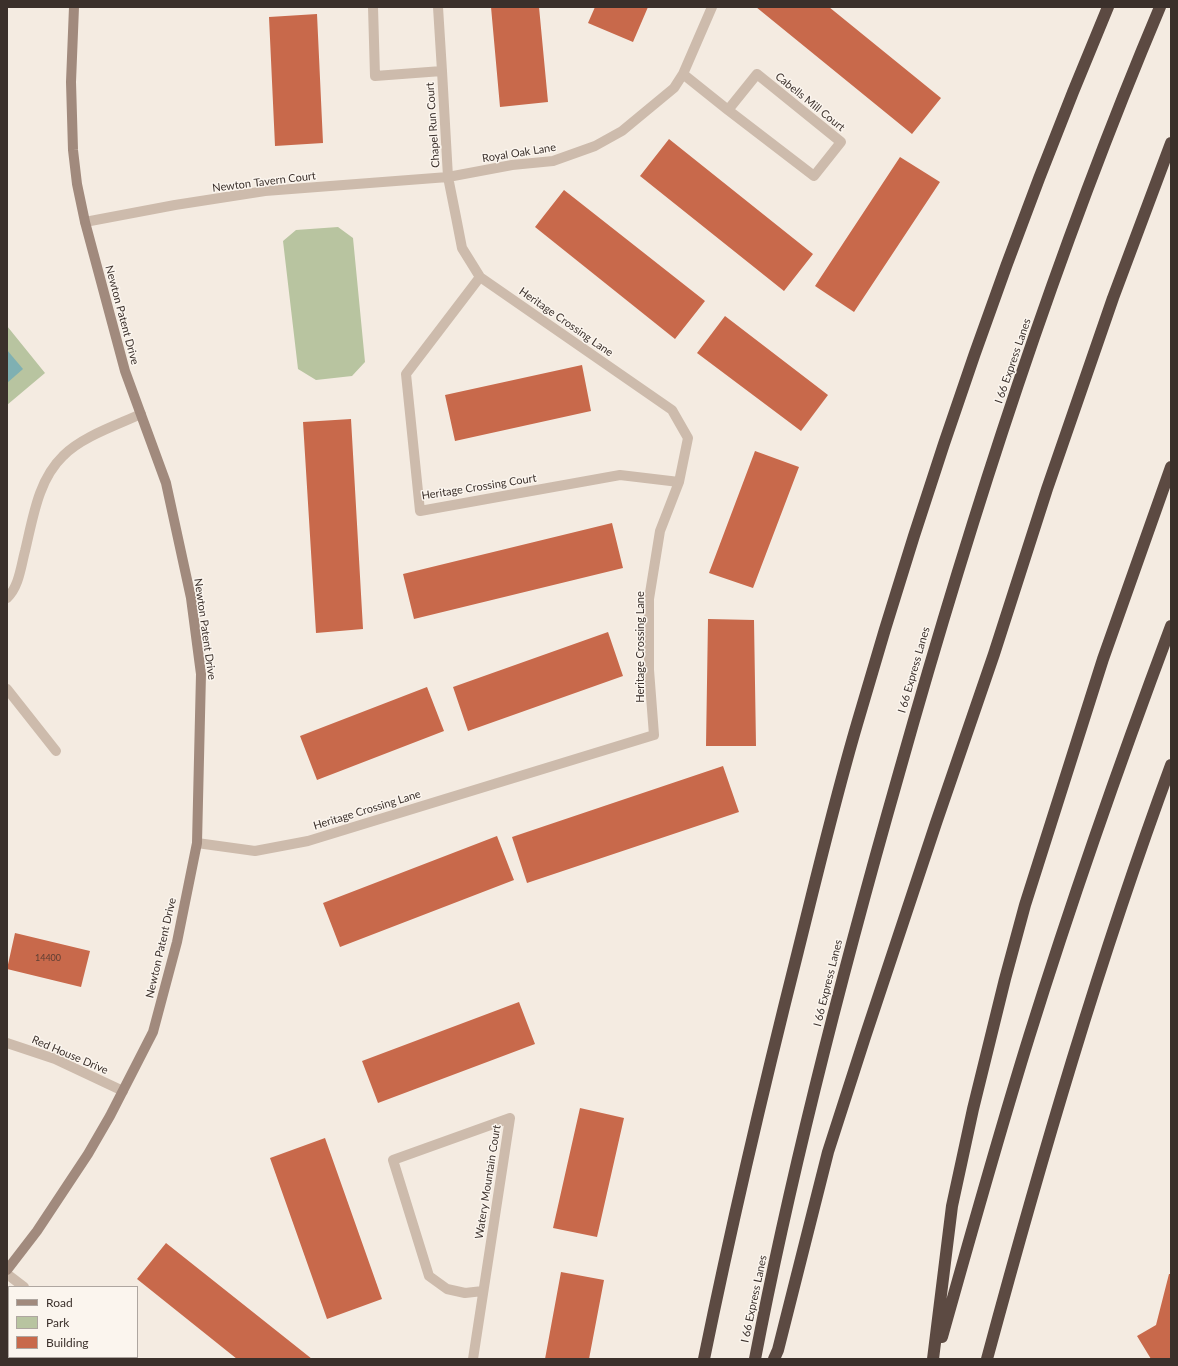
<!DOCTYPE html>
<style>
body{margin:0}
#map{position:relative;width:1178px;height:1366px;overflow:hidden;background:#f4ebe1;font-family:Lato,sans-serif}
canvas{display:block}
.frame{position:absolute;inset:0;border:8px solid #3b302b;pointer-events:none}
.legend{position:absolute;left:8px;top:1286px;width:130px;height:72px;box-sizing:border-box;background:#fbf5ee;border:1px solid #aea6a0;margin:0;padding:5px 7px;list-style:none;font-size:12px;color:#3b302b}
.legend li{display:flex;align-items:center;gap:8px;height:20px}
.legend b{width:20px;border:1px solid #aea6a0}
</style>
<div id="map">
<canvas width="1178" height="1366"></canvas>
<div class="frame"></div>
<ul class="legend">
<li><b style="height:5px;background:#a18a7d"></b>Road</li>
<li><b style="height:11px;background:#b8c4a0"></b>Park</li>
<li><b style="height:11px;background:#c8694b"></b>Building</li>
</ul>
</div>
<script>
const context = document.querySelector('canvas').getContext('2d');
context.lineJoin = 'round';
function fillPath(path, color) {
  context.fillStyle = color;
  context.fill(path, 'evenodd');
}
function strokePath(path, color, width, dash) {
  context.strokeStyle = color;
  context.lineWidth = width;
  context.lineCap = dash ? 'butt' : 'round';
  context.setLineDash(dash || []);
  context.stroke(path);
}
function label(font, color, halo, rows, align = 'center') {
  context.font = font + ' Lato,sans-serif';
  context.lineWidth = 3;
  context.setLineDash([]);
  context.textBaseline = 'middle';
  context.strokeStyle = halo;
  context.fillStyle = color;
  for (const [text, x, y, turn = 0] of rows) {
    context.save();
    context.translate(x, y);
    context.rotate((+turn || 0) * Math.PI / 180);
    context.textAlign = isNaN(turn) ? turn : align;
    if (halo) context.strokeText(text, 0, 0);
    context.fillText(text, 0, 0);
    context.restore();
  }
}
fillPath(new Path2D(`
 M338 227 353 238 365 362 352 376 316 380 298 369 283 241 296 230Z
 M7 326 45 373 7 405Z`), '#b8c4a0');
fillPath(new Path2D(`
 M7 350 23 369 7 383Z`), '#7fb0b2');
fillPath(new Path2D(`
 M491 7H539L548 102 500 107Z
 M595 7H648L633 42 588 23Z
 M756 7H829L941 98 912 134Z
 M317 14 323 143 275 146 269 17Z
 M669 139 813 254 784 291 640 176Z
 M900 157 940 182 854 312 815 286Z
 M564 190 705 301 675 339 535 227Z
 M725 316 828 395 801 431 697 353Z
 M582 365 591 411 455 441 445 395Z
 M351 419 363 629 316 633 303 422Z
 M755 451 799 467 753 588 709 573Z
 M612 523 623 568 414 619 403 574Z
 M708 619 754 620 756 746H706Z
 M608 632 623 676 468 731 453 687Z
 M427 687 444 731 317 780 300 736Z
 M723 766 739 812 527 883 512 837Z
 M497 836 514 880 340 947 323 903Z
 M15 933 90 951 81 987 7 969Z
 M519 1002 535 1044 378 1103 362 1061Z
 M580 1108 624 1118 597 1237 553 1228Z
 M325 1138 382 1299 327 1319 270 1158Z
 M166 1243 312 1359H237L137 1279Z
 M561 1272 604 1280 589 1359H545Z
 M1169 1274H1171V1359H1151L1137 1336 1156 1325Z`), '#c8694b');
strokePath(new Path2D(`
 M7 598C19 587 21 566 25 551 33 518 38 480 63 456 81 437 117 425 141 414
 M7 689 56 751`), '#cdbbac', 10);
strokePath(new Path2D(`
 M373 7 375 76 442 71 438 7
 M683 74 728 110
 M757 74 841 142 814 176 728 110Z
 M85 222 175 205 265 191 448 177 512 165 553 161 595 146 622 131 674 88 683 74 712 7
 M480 277 406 374 420 511 620 475 679 482
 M197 843 255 851 308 841 654 735 649 670V599L660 531 679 482 688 438 672 410 480 277 462 248 456 217 448 177 442 71
 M7 1043 55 1059 123 1091
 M7 1274 24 1287
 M116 1357 119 1359
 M473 1359 510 1118 393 1160 429 1276 447 1289 465 1293 483 1291`), '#cdbbac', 10);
strokePath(new Path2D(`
 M7 1270 37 1231 88 1154 110 1116 153 1032 177 942 197 843 201 674 191 598 166 483 125 371 85 222 77 184 73 150 71 82 74 7`), '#a18a7d', 10);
strokePath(new Path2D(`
 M942 1337C970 1237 998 1137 1029 1037 1072 899 1120 762 1171 626
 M704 1359C732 1222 764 1086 798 951 817 875 835 799 857 724 927 481 1010 240 1108 7
 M755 1359C793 1161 844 966 899 773 972 513 1055 256 1160 7
 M774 1359 778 1350 828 1152 865 1037 936 823 994 654 1047 489 1113 298 1171 143
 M933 1359 952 1206 973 1109 1005 979 1025 905 1103 659 1171 467
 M987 1359C1041 1159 1099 960 1171 765`), '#5c4a42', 12);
label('9px', '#5e3e33', null, [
 ["14400",48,958]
]);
label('11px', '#3b302b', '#fbf5ee', [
 ["Cabells Mill Court",810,102,39],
 ["Chapel Run Court",433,125,-94],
 ["Royal Oak Lane",519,153,-9],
 ["Newton Tavern Court",264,182,-7],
 ["Newton Patent Drive",122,315,75],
 ["Heritage Crossing Lane",566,322,35],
 ["I 66 Express Lanes",1013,361,-71],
 ["Heritage Crossing Court",479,487,-9],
 ["Newton Patent Drive",205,629,82],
 ["Heritage Crossing Lane",640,647,-90],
 ["I 66 Express Lanes",914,670,-74],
 ["Heritage Crossing Lane",367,810,-17],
 ["Newton Patent Drive",161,948,-77],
 ["I 66 Express Lanes",828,983,-76],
 ["Red House Drive",70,1055,23],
 ["Watery Mountain Court",488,1182,-81],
 ["I 66 Express Lanes",754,1299,-78]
]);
</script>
